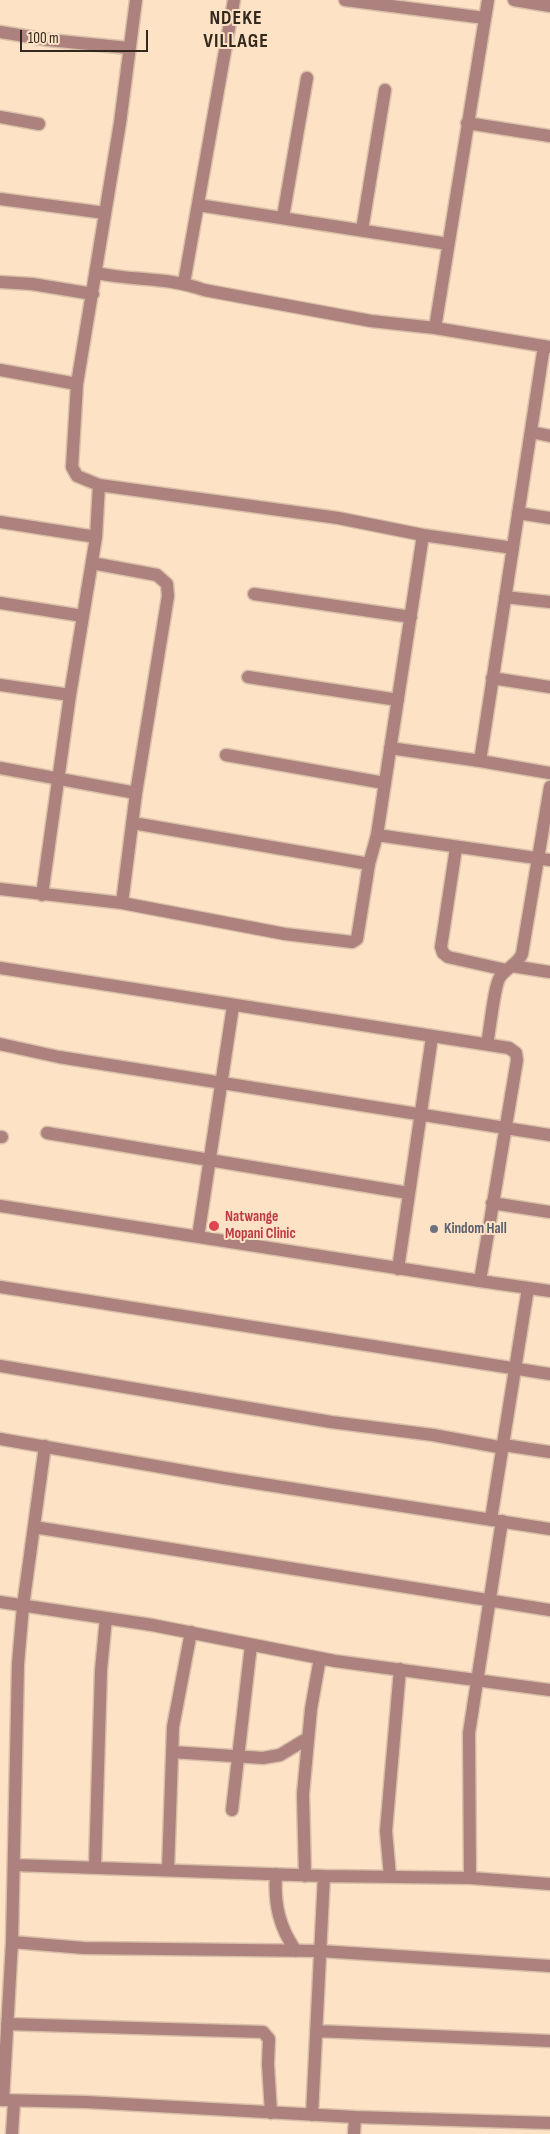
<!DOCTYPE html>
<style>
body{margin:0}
#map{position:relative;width:550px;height:2134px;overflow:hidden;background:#fde2c6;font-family:"Sofia Sans Condensed",sans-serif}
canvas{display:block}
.scale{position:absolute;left:20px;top:30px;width:128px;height:22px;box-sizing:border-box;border:2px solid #32281d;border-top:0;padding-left:6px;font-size:15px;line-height:18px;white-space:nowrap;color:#32281d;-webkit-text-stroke:4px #fde2c6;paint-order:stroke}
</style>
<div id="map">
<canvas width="550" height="2134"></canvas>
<div class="scale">100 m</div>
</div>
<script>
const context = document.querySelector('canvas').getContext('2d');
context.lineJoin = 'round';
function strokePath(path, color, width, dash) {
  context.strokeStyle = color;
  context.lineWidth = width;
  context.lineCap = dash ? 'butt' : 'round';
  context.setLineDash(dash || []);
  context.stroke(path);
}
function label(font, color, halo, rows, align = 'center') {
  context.font = font + ' "Sofia Sans Condensed",sans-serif';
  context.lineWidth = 4;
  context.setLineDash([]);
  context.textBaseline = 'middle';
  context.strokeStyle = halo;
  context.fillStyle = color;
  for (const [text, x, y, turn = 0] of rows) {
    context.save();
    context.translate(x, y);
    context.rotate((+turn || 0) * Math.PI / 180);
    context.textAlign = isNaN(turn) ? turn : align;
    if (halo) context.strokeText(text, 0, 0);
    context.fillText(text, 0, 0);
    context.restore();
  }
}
const minor = new Path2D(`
 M136 0 120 123 77 384 72 467 77 476 99 485 338 518 423 535 513 548
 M345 0 485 18
 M514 0 550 6
 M0 32 49 40 129 48
 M0 117 39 124
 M467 123 550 136
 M0 199 105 213
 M198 205 448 244
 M283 217 307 78
 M362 230 385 90
 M97 273C133 281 169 277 204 290L371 321 435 328 550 347
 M0 282 32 284 93 294
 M184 283 234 0
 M435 328 488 0
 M544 346 480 761 550 773
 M0 370 77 384
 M531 432 550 436
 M518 513 550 518
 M0 522 96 537
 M92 563 157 575 167 584 168 596 136 793 122 903
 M254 594 411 617
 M505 597 550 602
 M0 603 83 616
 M248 677 398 700
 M492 678 550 687
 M0 685 70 695
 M390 748 480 761
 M226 755 384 783
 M0 768 136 793
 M133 823 369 864
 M377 835 550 860
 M456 848 441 947 443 953 448 957 506 970
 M0 889 122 903 285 934 352 942 357 939 369 864 377 835 423 535
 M42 895 70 695 96 537 99 485
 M512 966 550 972
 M0 968 509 1048 516 1053 517 1060 480 1281 550 1291
 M0 1044 59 1057 550 1135
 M487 1044C490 1030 494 986 500 977 507 967 517 965 522 954L550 787
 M47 1133 408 1193
 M0 1137H2
 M492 1203 550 1212
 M0 1206 480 1281
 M198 1237 233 1006
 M398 1269 432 1037
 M0 1287 550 1374
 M0 1366 331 1422 433 1435 504 1448
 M0 1439 224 1478 550 1529
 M504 1445 550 1452
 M491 1519 528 1288
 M34 1527 550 1610
 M0 1602 152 1625 335 1661 550 1690
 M172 1752 263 1758 280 1755 308 1738
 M232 1810 251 1645
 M14 1865 324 1876 470 1878 550 1884
 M95 1867 101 1670 106 1618
 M168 1870 173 1727 191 1632
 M276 1874C274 1904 279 1927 296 1951
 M305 1876 303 1794 311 1709 320 1658
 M390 1876 386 1831 400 1669
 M470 1878 469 1733 502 1521
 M12 1942 84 1948 320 1951 550 1966
 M7 2024 263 2032 269 2039 268 2064 271 2113
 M316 2031 550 2041
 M0 2100 86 2102 355 2117 550 2123
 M3 2100 12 1942 18 1664 23 1606 45 1446
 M312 2115 324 1876
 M12 2134 14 2102
 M354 2134 355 2117`);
strokePath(minor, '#d8c1a8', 15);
strokePath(minor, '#ad817d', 12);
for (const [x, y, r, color] of [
 [214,1226,6,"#e0444e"],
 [434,1229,5,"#6b7280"]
]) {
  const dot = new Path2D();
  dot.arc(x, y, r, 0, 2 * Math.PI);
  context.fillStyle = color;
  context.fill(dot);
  strokePath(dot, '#fde2c6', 2);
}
label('bold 15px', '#be3a42', '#fde2c6', [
 ["Natwange",225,1217],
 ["Mopani Clinic",225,1234]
], 'left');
label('bold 15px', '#5b616d', '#fde2c6', [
 ["Kindom Hall",444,1229]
], 'left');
context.letterSpacing = '1px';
label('bold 20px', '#32281d', '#fde2c6', [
 ["NDEKE",236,19],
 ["VILLAGE",236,42]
]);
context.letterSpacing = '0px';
</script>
